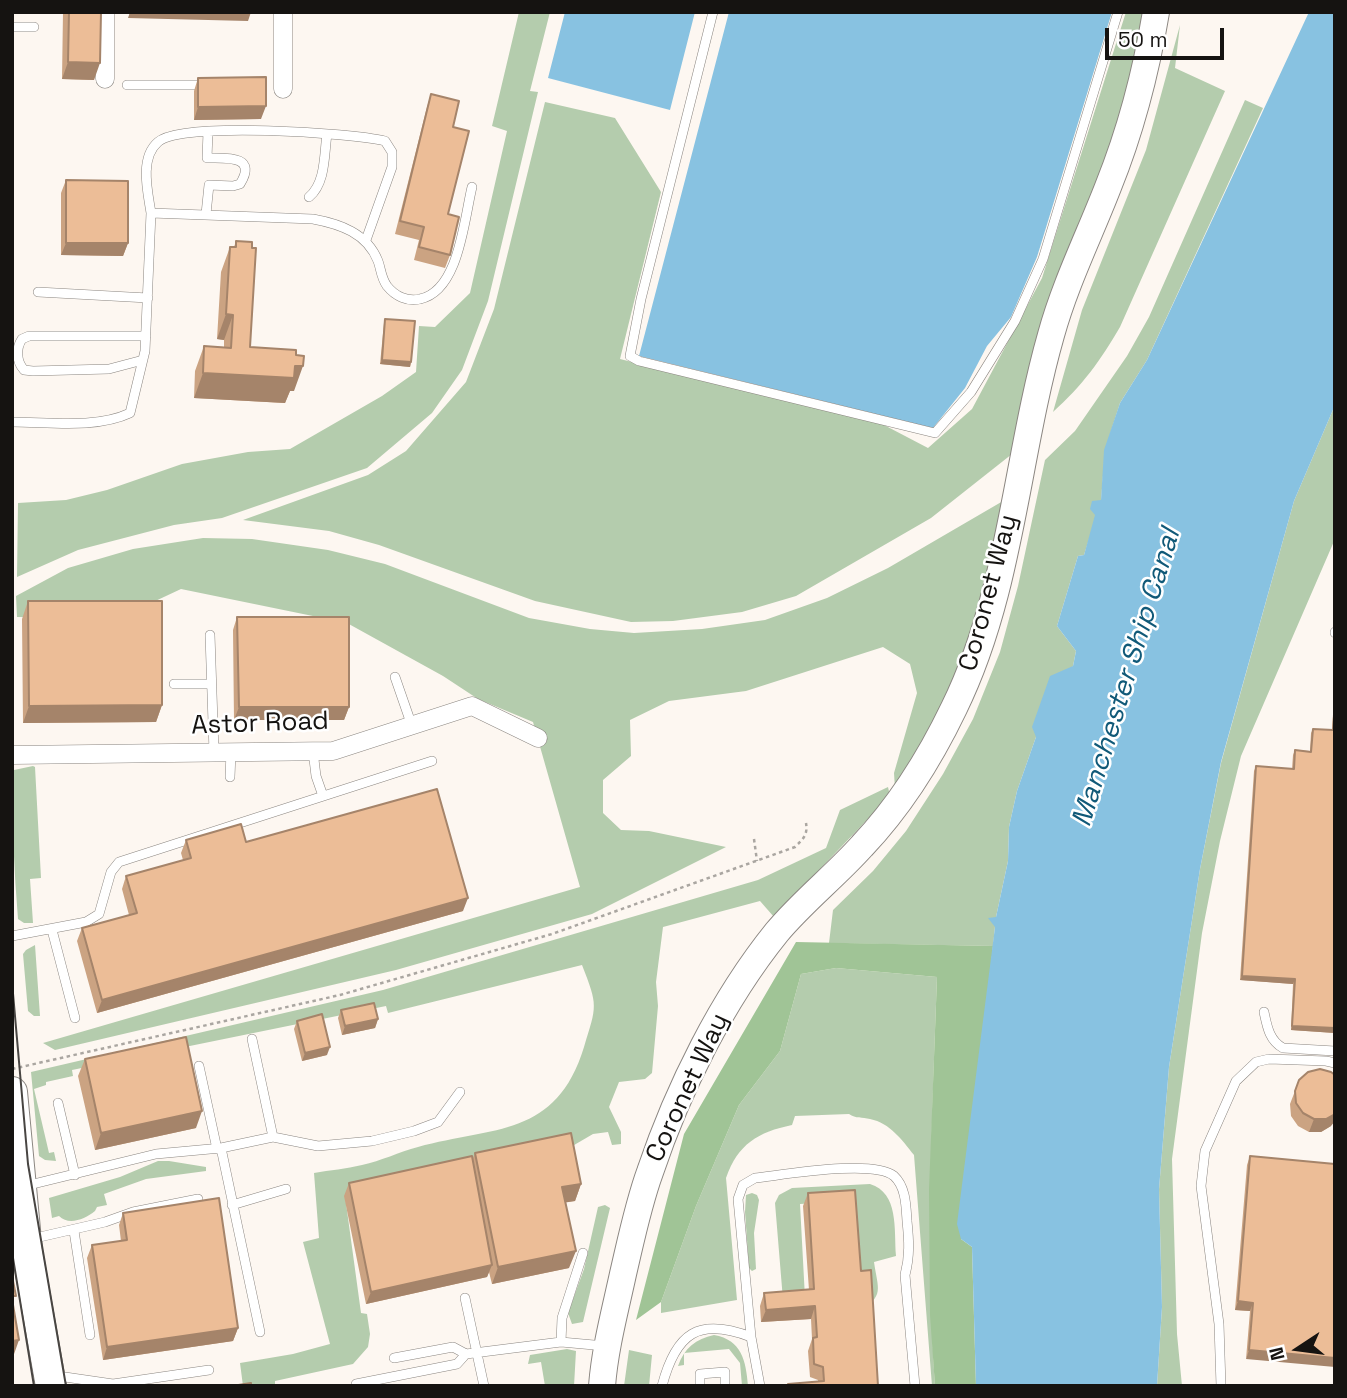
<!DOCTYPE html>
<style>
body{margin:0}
#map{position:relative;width:1347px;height:1398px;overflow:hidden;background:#fdf7f1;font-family:"Space Grotesk",sans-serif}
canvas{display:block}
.frame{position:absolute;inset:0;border:14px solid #151311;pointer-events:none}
.north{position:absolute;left:1263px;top:1314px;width:70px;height:70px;-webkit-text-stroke:5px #fff;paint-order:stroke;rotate:257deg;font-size:19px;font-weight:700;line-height:28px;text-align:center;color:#151311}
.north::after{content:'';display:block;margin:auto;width:24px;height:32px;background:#151311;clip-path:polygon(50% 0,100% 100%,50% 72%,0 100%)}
.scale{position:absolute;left:1105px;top:28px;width:119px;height:32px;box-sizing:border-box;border:4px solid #151311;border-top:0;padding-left:9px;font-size:21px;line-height:24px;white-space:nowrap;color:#151311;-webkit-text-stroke:5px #fff;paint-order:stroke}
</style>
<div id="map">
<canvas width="1347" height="1398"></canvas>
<div class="frame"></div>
<div class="north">N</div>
<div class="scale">50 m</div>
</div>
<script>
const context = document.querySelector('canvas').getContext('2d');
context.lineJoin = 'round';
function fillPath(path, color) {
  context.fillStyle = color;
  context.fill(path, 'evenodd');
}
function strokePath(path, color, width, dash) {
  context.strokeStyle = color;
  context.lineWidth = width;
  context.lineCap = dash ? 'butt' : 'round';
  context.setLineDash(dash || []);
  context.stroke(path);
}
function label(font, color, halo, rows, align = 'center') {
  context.font = font + ' "Space Grotesk",sans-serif';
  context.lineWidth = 5;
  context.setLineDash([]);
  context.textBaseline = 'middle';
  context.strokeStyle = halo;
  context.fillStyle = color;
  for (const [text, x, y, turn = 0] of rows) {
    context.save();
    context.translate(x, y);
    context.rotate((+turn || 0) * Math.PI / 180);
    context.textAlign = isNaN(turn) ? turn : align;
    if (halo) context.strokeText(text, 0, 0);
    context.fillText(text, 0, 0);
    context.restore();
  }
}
fillPath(new Path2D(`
 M519 12H550L530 91 538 92 488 301 462 370 432 413 367 468 222 518 174 525 78 550 17 577 18 503 66 500 107 490 182 464 248 452 290 449 382 396 416 372 419 326 435 327 470 293 507 131 492 126Z
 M1126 12H1145L1124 104 1012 454 931 518 796 596 742 612 673 621 631 622 535 601 379 545 329 531 243 520 368 475 406 451 466 382 494 309 545 102 615 118 661 192 620 359 884 425 928 448 972 409 1042 278Z
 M1180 25 1175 68 1225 91 1120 327C1101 360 1082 386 1053 412L1082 310 1146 150Z
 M1245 100 1263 108 1147 360 1120 403 1105 450 1101 501 1084 555 1078 556 1057 626 1076 651 1073 666 1036 737 1017 791 1009 827 1008 861 996 917 993 946 829 943 833 910 873 871 906 831 943 774 973 719 1000 652 1018 586 1045 460 1075 431 1127 356 1149 317Z
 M1335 405V539L1241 756 1220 841 1202 933 1172 1159 1177 1334 1182 1386H1157L1162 1307 1159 1189 1169 1067 1200 869 1221 763 1294 501Z
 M1003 501C990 560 979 620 956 677 941 716 916 753 895 789L894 773 917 693 910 664 883 647 746 691 669 701 630 720 631 756 603 780V813L621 830 649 831 726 847 592 914 396 970 55 1050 43 1043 580 887 533 722 478 699 443 676 347 623 181 589 119 618 17 617 16 596 68 568 133 549 203 538 252 539 328 550 385 564 529 618 590 629 634 633 702 629 765 620 827 598 888 568Z
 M33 766 35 767 41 878 30 879 33 923H24L18 919C14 871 12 823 12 774L14 770Z
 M888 787 890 796 774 917 760 901 663 927 656 982 658 1006 652 1073 645 1079 619 1082 609 1107 621 1132V1144L612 1145 608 1132 593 1134 569 1148 345 1196 361 1313 367 1314 370 1334 368 1347 353 1364 275 1381V1386H243L240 1363 293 1354 330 1344 303 1242 319 1238 314 1173C330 1170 346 1169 362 1165 381 1161 399 1152 418 1147 494 1126 556 1138 584 1047 597 1005 598 1006 582 965L388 1013 386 1006 72 1070 73 1076 46 1082V1085L34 1089 49 1153 54 1152 56 1161 45 1160 39 1156 31 1072 383 990 758 880 826 848 840 810Z
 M35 945 40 1016H34L28 1011 23 954 26 950Z
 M836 968 937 977C932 1114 926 1249 935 1386H932L914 1155C902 1140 890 1123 870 1119 862 1117 856 1119 849 1114L795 1116 792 1125C758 1132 738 1144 726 1178L737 1300 661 1313V1302L696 1206 739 1105 780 1051 801 974Z
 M158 1161H169L206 1167V1171L146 1179 104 1194 107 1205 97 1207 95 1211C85 1219 69 1226 59 1216L52 1218 49 1198 120 1177Z
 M870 1184C899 1193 894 1229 896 1256L874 1262C878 1290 885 1295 859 1312L851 1201 800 1204 805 1298 783 1300 775 1203 779 1195 792 1188Z
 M752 1193 757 1195 759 1200 754 1233 756 1269 752 1271 749 1268 745 1212 746 1195Z
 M605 1205 610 1208 583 1322 572 1324 568 1313 584 1269 598 1207Z
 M714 1335C742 1340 746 1361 748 1386H742L740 1363 729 1349 684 1353V1365L678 1366C684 1348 696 1339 714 1335Z
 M567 1349 576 1351 574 1386H545L541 1362 528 1364 530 1355Z
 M629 1350 652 1355 649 1386H624Z`), '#b4ccad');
fillPath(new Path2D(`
 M796 942 993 946 961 1239 972 1247 976 1386H935L930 1315 929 1190 937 977 836 968 801 974 780 1051 739 1105 696 1206 661 1302 636 1320 684 1134Z`), '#a0c496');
fillPath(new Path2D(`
 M565 12H695L670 110 548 78Z
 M729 12H1112L1037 257 1011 317 987 346 965 388 933 428 639 356Z
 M1309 12H1335V405L1294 501 1221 762 1200 869 1169 1067 1159 1189 1162 1307 1157 1386H976L972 1247 961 1239 957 1224 995 927 988 918 996 917 1008 861 1009 827 1017 791 1036 737 1032 727 1050 676 1073 666 1076 651 1057 626 1078 556 1084 555 1095 515 1090 509 1092 501 1101 500 1104 450 1120 403 1147 360Z`), '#88c2e1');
const lane = new Path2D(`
 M713 12 641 299 630 356 639 361 935 433 971 392 1015 321 1043 259 1118 12
 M12 27H34
 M127 85H207
 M309 197C326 183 324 154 327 134
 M151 213C148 193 139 158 158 142 182 121 351 133 385 141L392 152V167L366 240
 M206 214 209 185 233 186 240 184C258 155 226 158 207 158L208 132
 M38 292 148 298
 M143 360 109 369 33 371 24 370C16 361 16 348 22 339L29 336H146
 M12 422C49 422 96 429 130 413L145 351 151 213 313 219C340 224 367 233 378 261 381 269 381 278 387 286 395 296 407 302 420 299 459 291 464 220 472 187
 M1335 632V633
 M210 635 214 752
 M395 677 412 726
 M174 684H211
 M313 751 316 776 323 796
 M230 777 231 752
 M52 930 75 1018
 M12 936 86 922 99 914 111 872 119 862 432 761
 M1264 1012C1267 1026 1269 1040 1283 1048L1335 1051
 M252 1039 273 1137
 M199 1066 217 1149
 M58 1103 75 1175
 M221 1148 273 1137 318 1146 372 1141 414 1131 438 1122 460 1092
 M25 1186 156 1154 221 1148 260 1332
 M232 1205 286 1189
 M74 1231 90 1335
 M31 1239 105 1222 133 1212 198 1199
 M465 1298 484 1386
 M751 1337 738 1199 743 1185 755 1178C783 1175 873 1159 894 1176 906 1187 906 1206 907 1221 909 1240 910 1256 905 1275L915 1386
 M561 1342 562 1318 583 1253
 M466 1354 561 1342 605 1346
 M55 1380 65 1377 113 1384 209 1370
 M356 1384 457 1364 466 1354 453 1347 394 1358
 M662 1386C676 1333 698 1317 751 1337L760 1386
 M700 1386V1374L725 1372V1386
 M1221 1386 1219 1324 1201 1186 1205 1151 1236 1081 1256 1062 1269 1059 1326 1061 1335 1063`);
const street = new Path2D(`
 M105 79V12
 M283 89V12
 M12 755 333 751 472 706 538 738`);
const secondary = new Path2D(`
 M602 1386C605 1348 615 1311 623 1274 631 1240 638 1205 650 1172 678 1089 722 1000 777 932 803 901 835 876 862 846 900 806 930 758 954 708 1011 592 1016 458 1051 335 1065 284 1089 236 1108 187 1131 130 1146 72 1156 12`);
const primary = new Path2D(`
 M12 1092 27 1251 51 1386`);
strokePath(lane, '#8b8681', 10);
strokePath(street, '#8b8681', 19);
strokePath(secondary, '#8b8681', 28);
strokePath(primary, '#8b8681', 32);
strokePath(new Path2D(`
 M754 839 757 861
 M12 1069 340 995 552 934 795 847C803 839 808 835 806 823`), '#aaa6a1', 2.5, [3.5, 3.5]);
strokePath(lane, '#fff', 9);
strokePath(street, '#fff', 18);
strokePath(secondary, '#fff', 26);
strokePath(primary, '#fff', 30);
strokePath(new Path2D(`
 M12 982 28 1164 66 1386
 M12 1252 34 1386`), '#484542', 2);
fillPath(new Path2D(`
 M63 12H101L94 80 62 79Z
 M198 78 261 119 194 120V91Z
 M431 94 453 127 448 214 450 255 445 268 414 260 419 240 395 234 427 107Z
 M66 180 128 243 123 256 61 255V193Z
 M236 241 250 347 294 391H290L285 403 194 398 195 371 204 346 224 347V340L217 339 221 272 230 247H234Z
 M385 319 411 362 410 367 380 364 384 323Z
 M28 601 162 705 156 722 23 723 22 619Z
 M237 617 349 707 344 720H234L233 630Z
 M1335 683V1033L1291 1030 1293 984 1240 980 1254 771 1256 766 1292 769 1293 755 1295 750 1310 751 1311 733 1313 729 1332 730Z
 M186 840 246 842 463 911 97 1013 77 941 82 928 129 915 122 889 126 876 183 860 181 853Z
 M341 1010 378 1019 375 1028 342 1035 338 1018Z
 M297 1021 327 1055 302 1061 294 1029Z
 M85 1059 196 1128 95 1150 78 1076Z
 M1295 1091 1331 1126 1321 1132H1309L1298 1126 1291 1116 1290 1104Z
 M475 1153 581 1184 575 1201 566 1202 569 1268 492 1284 489 1272 487 1277 366 1304 344 1196 349 1183 473 1158Z
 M1250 1156 1335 1164 1246 1359 1250 1311 1235 1310 1247 1165Z
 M808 1193 861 1271 878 1386H787L788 1384 818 1382V1380L810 1377 808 1351 812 1339 811 1319 761 1322 760 1306 764 1293 809 1290 803 1206Z
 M123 1213 238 1328 233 1341 103 1360 87 1258 92 1245 121 1241 119 1225Z`), '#cba382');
fillPath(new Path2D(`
 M130 12H251L248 21 128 18Z
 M68 62 100 63 94 80 62 79Z
 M266 106 261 119 194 120 198 107Z
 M66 243H128L123 256 61 255Z
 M226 314 233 315 224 340 217 339Z
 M382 360 411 362 410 367 380 364Z
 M295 366H303L294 391H290L285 403 194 398 203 373Z
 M162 705 156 722 23 723 29 706Z
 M239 707H349L344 720H234Z
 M468 898 463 911 97 1013 102 1000Z
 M1242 976 1295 979 1293 984 1240 980Z
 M378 1019 375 1028 342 1035 345 1026Z
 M1292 1026 1335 1028V1033L1291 1030Z
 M330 1047 327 1055 302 1061 305 1053Z
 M202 1111 196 1128 95 1150 101 1133Z
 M1335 1114V1121L1331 1126 1321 1132H1309L1314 1119Z
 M581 1184 575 1201 556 1204 562 1187Z
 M576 1251 569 1268 492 1284 498 1267Z
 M492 1265 487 1277 366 1304 371 1292Z
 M1238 1301 1253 1303 1250 1311 1235 1310Z
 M815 1306 811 1319 761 1322 766 1310Z
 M238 1328 233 1341 103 1360 107 1347Z
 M19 1340 13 1357H12V1341Z
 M1249 1350 1335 1358V1367L1246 1359Z`), '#a5846a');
const building = new Path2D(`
 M69 12H101L100 63 68 62Z
 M266 77V106L198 107V78Z
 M431 94 459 101 453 127 469 131 448 214 459 217 450 255 419 247 424 227 400 221Z
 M66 180 128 181V243H66Z
 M236 241 252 242V248H256L250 347 296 350V355L304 356 303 366H295L294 378 203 373 204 346 231 348 233 315 226 314 230 247H236Z
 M385 319 415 321 411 362 382 360Z
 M28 601H162V705L29 706Z
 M237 617H349V707H239Z
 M1335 703V1028L1292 1026 1295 979 1242 976 1256 766 1294 769 1295 750 1311 752 1313 729 1333 730Z
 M437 789 468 898 102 1000 82 928 137 913 126 876 191 858 186 840 241 824 246 842Z
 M374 1003 378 1019 345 1026 341 1010Z
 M322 1014 330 1047 305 1053 297 1021Z
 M186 1037 202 1111 101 1133 85 1059Z
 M1320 1069 1331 1072 1335 1075V1114L1326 1119H1314L1303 1113 1296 1103 1295 1091 1299 1080 1308 1072Z
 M571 1133 581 1184 562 1187 576 1251 498 1267 475 1153Z
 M472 1156 492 1265 371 1292 349 1183Z
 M1250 1156 1335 1164V1358L1249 1350 1253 1303 1238 1301Z
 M855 1190 861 1271 871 1270 878 1386H788V1384L824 1381 823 1367 814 1364 813 1338 817 1337 815 1306 766 1310 764 1293 814 1289 808 1193Z
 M219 1198 238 1328 107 1347 92 1245 127 1240 123 1213Z
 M12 1276 16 1296H12Z
 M12 1299 19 1340 12 1341Z
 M251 1383V1386H232Z`);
fillPath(building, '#ecbd97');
strokePath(building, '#a5846a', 2);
label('26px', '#151311', '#fff', [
 ["Coronet Way",989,593,-75],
 ["Astor Road",260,724,-2],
 ["Coronet Way",688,1088,-65]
]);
label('italic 28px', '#105978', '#fff', [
 ["Manchester Ship Canal",1127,678,-73]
]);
</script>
